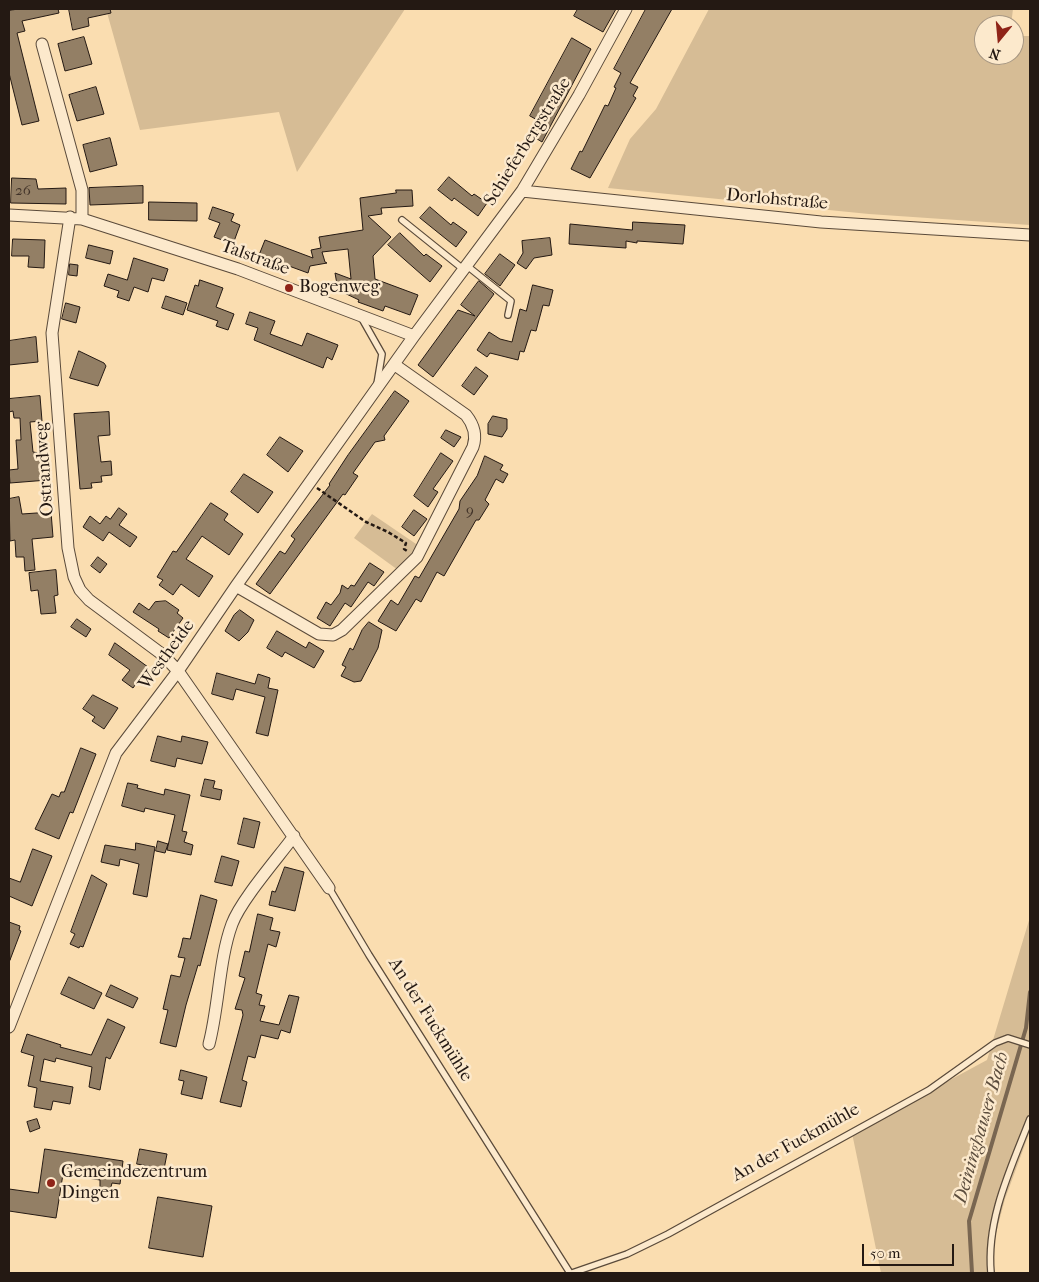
<!DOCTYPE html>
<meta charset="utf-8">
<style>
body{margin:0}
#map{position:relative;width:1039px;height:1282px;overflow:hidden;background:#faddb0;font-family:"IM FELL French Canon",serif}
canvas{display:block}
.frame{position:absolute;inset:0;border:10px solid #241913;pointer-events:none}
.north{position:absolute;left:974px;top:15px;width:50px;height:50px;box-sizing:border-box;background:#fce9cc;border:1px solid #a69682;border-radius:50%;rotate:197deg;font-size:14px;font-weight:700;line-height:20px;text-align:center;color:#241913}
.north::after{content:'';display:block;margin:auto;width:18px;height:22px;background:#8f2418;clip-path:polygon(50% 0,100% 100%,50% 72%,0 100%)}
.scale{position:absolute;left:862px;top:1244px;width:92px;height:22px;box-sizing:border-box;border:2px solid #241913;border-top:0;padding-left:6px;font-size:15px;line-height:18px;white-space:nowrap;color:#241913;-webkit-text-stroke:4px #fce9cc;paint-order:stroke}
</style>
<div id="map">
<canvas width="1039" height="1282"></canvas>
<div class="frame"></div>
<div class="north">N</div>
<div class="scale">50 m</div>
</div>
<script>
const context = document.querySelector('canvas').getContext('2d');
context.lineJoin = 'round';
function fillPath(path, color) {
  context.fillStyle = color;
  context.fill(path, 'evenodd');
}
function strokePath(path, color, width, dash) {
  context.strokeStyle = color;
  context.lineWidth = width;
  context.lineCap = dash ? 'butt' : 'round';
  context.setLineDash(dash || []);
  context.stroke(path);
}
function label(font, color, halo, rows, align = 'center') {
  context.font = font + ' "IM FELL French Canon",serif';
  context.lineWidth = 5;
  context.setLineDash([]);
  context.textBaseline = 'middle';
  context.strokeStyle = halo;
  context.fillStyle = color;
  for (const [text, x, y, turn = 0] of rows) {
    context.save();
    context.translate(x, y);
    context.rotate((+turn || 0) * Math.PI / 180);
    context.textAlign = isNaN(turn) ? turn : align;
    if (halo) context.strokeText(text, 0, 0);
    context.fillText(text, 0, 0);
    context.restore();
  }
}
fillPath(new Path2D(`
 M106 9H405L297 172 279 112 140 130Z
 M709 9H1013L1011 25H984V55H1014V36H1030V225L869 214 608 188 630 139 656 109Z
 M372 514 419 546 416 553 398 570 354 538Z
 M1030 917V1131L1005 1199 997 1229 994 1244 993 1273H881L852 1133 987 1060Z`), '#d6bc95');
strokePath(new Path2D(`
 M972 1273 969 1221 1026 1028 1030 992`), '#796651', 4);
const building = new Path2D(`
 M18 9H58L59 13 22 21 25 31 17 33 39 121 22 125 9 73V11Z
 M69 9H110L111 13 88 18 89 26 73 30Z
 M578 9H616L603 32 574 16Z
 M646 9H672L630 83 638 87 633 96 636 98 590 178 571 169 580 151 582 152 605 105 608 106 616 88 614 87 621 73 614 69Z
 M84 37 92 64 65 71 58 44Z
 M572 38 591 49 542 142 534 137 541 122 530 116Z
 M96 87 104 114 77 121 69 95Z
 M110 138 117 165 90 172 83 145Z
 M449 177 472 196 474 194 487 203 478 216 454 198 452 201 438 190Z
 M12 178 36 179 38 189 66 188V204L11 203Z
 M143 186V203L90 205 89 188Z
 M396 190H412L413 206 381 208 382 214 368 216 391 237 373 256 375 279 418 295 410 315 385 306 383 311 358 302 359 300 338 290 335 273 351 279 348 249 322 252 325 262 327 263 310 266 308 273 259 255 265 240 313 258 311 250 321 248 319 237 363 230 360 198 396 193Z
 M149 202 197 203V221L149 220Z
 M213 207 234 214 231 221 240 225 233 244 214 237 220 223 209 219Z
 M430 207 451 225 453 222 467 232 456 247 420 218Z
 M633 222 685 225 683 244 637 241V243L626 241V248L569 244 570 224 632 230Z
 M400 233 424 256 426 254 442 266 430 282 388 245Z
 M550 238 552 255 534 258 526 269 517 263 523 253 522 241Z
 M13 239 45 240 44 268 28 267 29 256H12Z
 M89 245 113 251 110 264 86 258Z
 M500 254 515 265 500 286 485 274Z
 M134 258 168 269 164 281 152 278 148 292 134 287 129 301 117 297 119 291 104 286 108 274 127 280Z
 M70 264 78 265 77 276 69 275Z
 M200 280 223 288 216 307 234 314 228 330 216 326 218 321 187 310 195 285 198 286Z
 M479 281 494 294 433 377 418 365 458 310 475 316 461 305Z
 M533 285 553 290 549 306 543 305 536 331 531 330 524 352 520 351 518 360 490 353 487 357 477 350 489 332 500 339 512 342 520 309 526 311Z
 M166 296 187 303 183 315 162 308Z
 M66 303 80 307 76 323 62 319Z
 M250 312 275 321 270 334 302 346 307 333 338 345 332 360 327 357 323 368 254 340 258 328 246 324Z
 M36 337 38 362 9 365V341Z
 M79 351 104 363 106 366 98 386 70 378Z
 M476 367 488 376 474 395 462 386Z
 M395 391 409 401 384 436 385 440 375 442 353 473 358 476 345 495 343 494 270 594 256 584 280 551 285 554 295 539 291 536 330 485 329 484 348 455Z
 M40 396 42 421 30 422 33 452 45 454 48 480 10 483 9 470 18 469 16 440H21L20 418H14L13 411 9 412V399Z
 M109 412 110 435 98 436 101 462 111 461 112 475 101 476 102 482 91 483 92 488 80 489 74 414Z
 M493 416 507 419V429L502 437 488 434V424Z
 M446 430 461 437 454 447 441 438Z
 M280 437 303 451 288 472 267 455Z
 M441 453 453 461 433 489 438 492 428 507 414 496Z
 M485 456 503 465 500 470 508 474 503 483 496 479 485 500 489 504 479 520H476L444 576 437 572 421 602 416 599 396 631 378 621 391 600 398 605 415 576 419 578 459 509 460 501 477 476Z
 M244 474 273 492 258 513 231 492Z
 M19 497 22 514 51 512 53 537 32 539 35 570 25 571 24 557H16L15 540 10 541 9 499Z
 M211 503 228 514 224 520 243 534 229 555 202 536 186 559 213 576 199 597 181 584 173 595 159 585 163 580 157 577 173 551 176 552Z
 M119 508 127 514 119 525 137 537 130 547 109 532 103 541 83 527 90 516 100 524 106 516 110 519Z
 M414 510 427 519 414 536 402 527Z
 M98 557 107 564 100 573 91 566Z
 M370 563 384 572 374 586 368 582 351 607 345 603 330 626 317 618 326 602 331 605 340 593 342 585 348 589 351 585 354 586Z
 M56 570 58 595 54 596 56 613 41 614 38 590 31 591 29 573Z
 M166 601 179 610 177 613 183 618 169 638 158 631 159 629 133 612 139 603 149 610 155 602Z
 M240 610 254 620 248 632 239 641 225 631 234 615Z
 M77 619 91 629 86 637 71 627Z
 M369 622 382 630 378 648 361 681 354 682 341 676 346 667 342 665 350 648 353 650 362 630Z
 M277 631 306 648 309 642 324 651 314 668 285 652 282 657 267 648Z
 M115 643 148 667 133 688 122 680 130 670 109 655Z
 M217 673 255 684 258 674 270 678 268 688 278 690 268 736 256 733 265 697 236 689 233 700 212 694Z
 M93 695 118 708 104 729 92 721 95 717 83 709Z
 M158 736 181 742 182 736 208 742 202 764 177 758 175 767 151 761Z
 M81 748 96 754 73 813 70 812 59 839 35 829 52 794 59 797 61 792H64Z
 M205 779 215 781 213 788 222 790 220 800 201 796Z
 M128 783 138 785 137 788 164 795 165 789 190 795 182 831 187 832 184 842 193 845 191 855 167 850 175 815 145 808 144 812 122 806Z
 M244 818 260 822 254 848 238 844Z
 M158 841 168 844 165 853 156 851Z
 M136 843 155 847 147 897 133 894 139 864 120 859 119 866 101 862 105 845 135 850Z
 M33 849 52 856 32 906 9 896V878L20 882Z
 M222 856 239 861 232 886 215 882Z
 M285 867 304 872 295 911 269 905 272 891 275 892Z
 M92 875 107 884 83 947 80 946 79 948 70 944 75 934 71 932Z
 M201 895 217 900 200 966 198 965 186 1005 176 1047 160 1043 168 1010 163 1009 171 975 180 977 185 958 178 957 181 947 183 938 190 939Z
 M258 914 273 918 270 930 280 932 276 947 268 944 256 993 262 995 259 1005 265 1006 260 1021 279 1025 289 995 299 997 290 1033 281 1030 278 1039 261 1035 255 1058 248 1056 242 1080 247 1082 241 1107 220 1102 243 1015 242 1010 235 1009 245 978 239 976 245 951 249 952Z
 M9 922 20 926 19 930 21 931 10 960Z
 M69 977 102 993 94 1009 61 994Z
 M111 985 138 998 133 1008 106 996Z
 M108 1019 125 1027 110 1059 106 1057 100 1090 89 1087 92 1067 56 1058 55 1062 44 1059 40 1081 73 1087 70 1104 53 1101 51 1110 34 1107 37 1088 28 1086 34 1056 21 1052 27 1034 61 1045 60 1047 91 1055Z
 M181 1070 207 1077 202 1099 181 1094 184 1081 179 1080Z
 M37 1119 40 1128 30 1132 27 1122Z
 M45 1149 123 1161 120 1184 112 1183 110 1191 100 1189V1180L63 1174 56 1218 9 1211V1189L38 1193Z
 M140 1149 167 1154 164 1169 137 1164Z
 M158 1197 212 1206 203 1257 149 1248Z`);
fillPath(building, '#937f65');
strokePath(building, '#241913', 1);
const lane = new Path2D(`
 M402 220 463 269
 M466 265 511 301 508 315
 M361 317 382 354 377 384
 M329 888 369 955 570 1273
 M572 1273 627 1254 668 1234 929 1090 995 1043 1008 1038 1030 1045
 M991 1273C986 1219 1011 1168 1030 1119`);
const street = new Path2D(`
 M42 44 82 190V219
 M522 191 821 222 1030 235
 M9 215 82 219 238 269 414 336
 M70 217 52 333 68 548 74 577 80 590 89 600 163 655 178 671 329 888
 M236 586 319 634 333 635 342 630 417 557 473 447C477 435 474 425 466 415L395 365
 M9 1027 116 753 178 671 236 586 414 336 522 191 579 95 626 9
 M209 1044C219 1006 219 959 232 924 241 900 277 859 294 836`);
strokePath(lane, '#5a4a3a', 8);
strokePath(street, '#5a4a3a', 13);
strokePath(new Path2D(`
 M317 488 366 522 388 532 406 543 404 549 407 551`), '#241913', 2.5, [4, 2.5]);
strokePath(lane, '#fce9cc', 5.5);
strokePath(street, '#fce9cc', 11);
for (const [x, y, r, color] of [
 [289,288,5,"#8f2418"],
 [51,1183,5,"#8f2418"]
]) {
  const dot = new Path2D();
  dot.arc(x, y, r, 0, 2 * Math.PI);
  context.fillStyle = color;
  context.fill(dot);
  strokePath(dot, '#fce9cc', 2);
}
label('15px', '#403228', null, [
 ["26",23,191],
 ["9",470,511]
]);
label('18px', '#241913', '#fce9cc', [
 ["Schieferbergstraße",528,142,-58],
 ["Dorlohstraße",777,200,5],
 ["Talstraße",255,258,20],
 ["Ostrandweg",45,469,-94],
 ["Westheide",167,655,-54],
 ["An der Fuckmühle",430,1020,58],
 ["An der Fuckmühle",796,1143,-29]
]);
label('18px', '#241913', '#fce9cc', [
 ["Bogenweg",299,288],
 ["Gemeindezentrum",61,1173],
 ["Dingen",61,1194]
], 'left');
label('italic 19px', '#5c4d3d', '#fce9cc', [
 ["Deininghauser Bach",982,1128,-74]
]);
</script>
